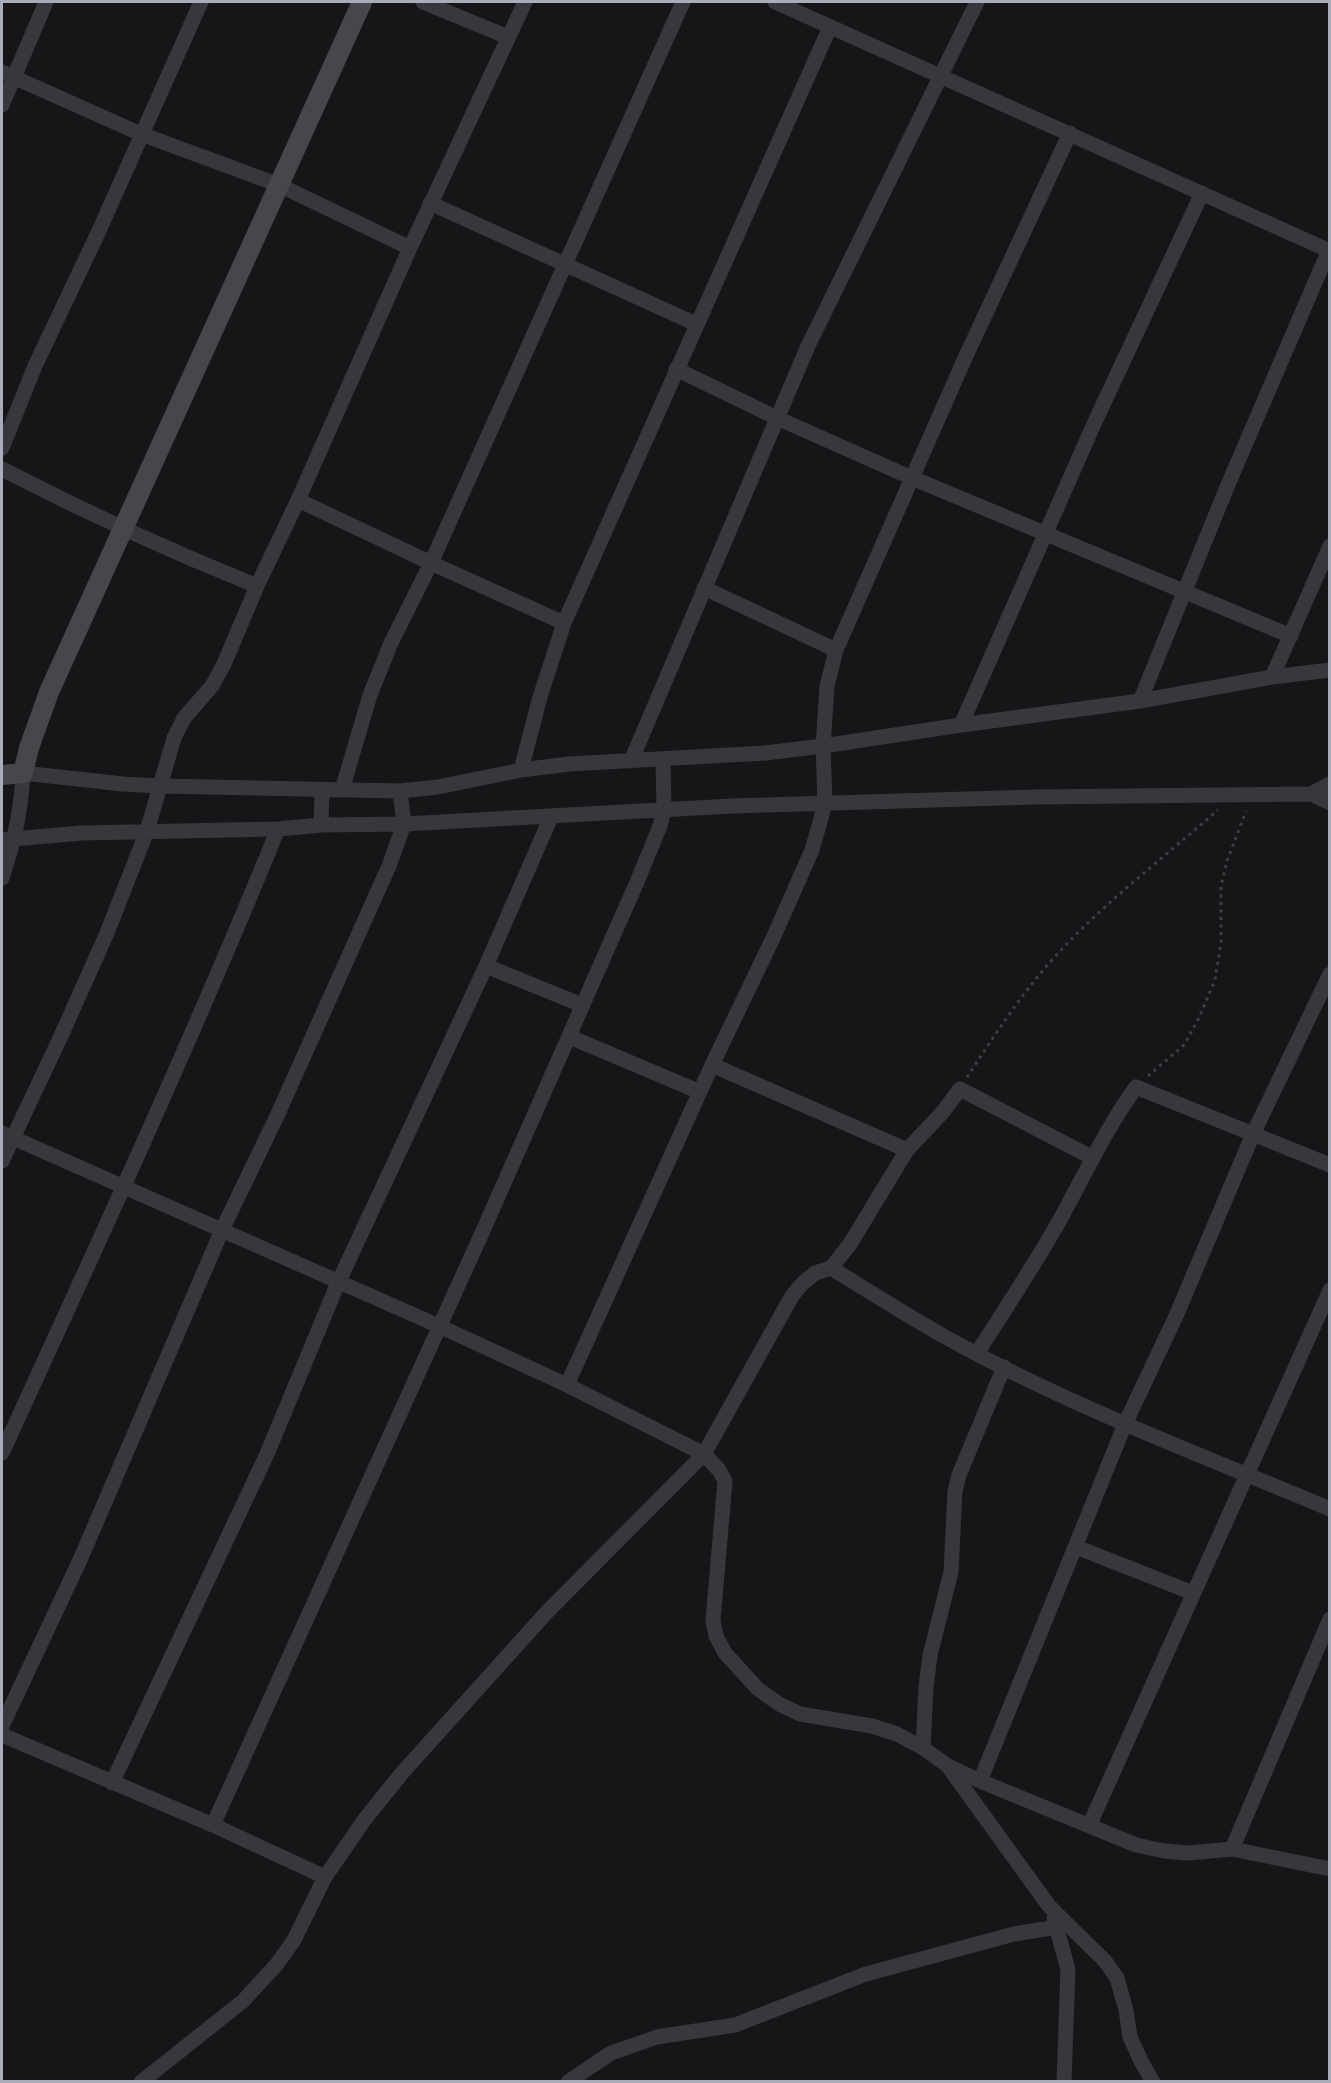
<!DOCTYPE html>
<style>
body{margin:0}
#map{position:relative;width:1331px;height:2083px;overflow:hidden;background:#161618;font-family:Arial,sans-serif}
canvas{display:block}
.frame{position:absolute;inset:0;border:3px solid #a8adb8;pointer-events:none}
</style>
<div id="map">
<canvas width="1331" height="2083"></canvas>
<div class="frame"></div>
</div>
<script>
const context = document.querySelector('canvas').getContext('2d');
context.lineJoin = 'round';
function strokePath(path, color, width, dash) {
  context.strokeStyle = color;
  context.lineWidth = width;
  context.lineCap = dash ? 'butt' : 'round';
  context.setLineDash(dash || []);
  context.stroke(path);
}
strokePath(new Path2D(`
 M1148 1076 1184 1045 1199 1018 1215 980 1221 942V886L1227 861 1246 811
 M967 1077C993 1038 1019 997 1051 961 1101 905 1161 860 1218 810`), '#3d3f44', 3, [3, 4.5]);
strokePath(new Path2D(`
 M423 2 508 37
 M775 2 1330 251
 M2 72 141 134 279 185 410 248
 M2 105 46 2
 M430 203 696 324
 M676 369 777 418 912 478 1291 636
 M2 448 35 366 98 233 201 2
 M2 469C85 512 170 551 257 586
 M298 500 431 563 564 623
 M704 588 836 650
 M1272 677 1330 546
 M1140 701 1227 487 1329 250
 M961 725 1093 426 1202 193
 M631 761 808 346 977 2
 M521 770 540 697 564 623 830 27
 M342 790 370 695 391 643 431 563 683 2
 M1311 794 1330 784
 M321 825 322 790
 M2 840 81 833 278 829 321 825 404 824 732 806 1035 797 1311 794 1330 803
 M2 878C14 841 21 813 23 773L123 784 160 786 400 791 438 787 521 770 569 764 765 753 823 746 961 725 1140 701 1272 677 1330 670
 M486 966 582 1005
 M570 1037 700 1092
 M712 1065 907 1150
 M2 1133 439 1326 567 1385 704 1454 719 1470 725 1481 713 1620 716 1636 725 1653 758 1689 779 1704 800 1714 872 1726 897 1734 923 1748 948 1766 980 1781 1136 1845 1164 1851 1188 1853 1232 1849 1330 1869
 M2 1161 61 1036 107 933 147 831 174 738 184 718 212 686 224 664 257 586 298 500 410 248 525 2
 M831 1268C867 1290 903 1313 940 1334 1064 1404 1199 1454 1330 1509
 M977 1353C1006 1308 1036 1263 1062 1216 1086 1172 1107 1127 1136 1087L1330 1165
 M567 1385 712 1065 774 936 812 850 825 804 823 746 827 686 836 650 965 358 1070 133
 M2 1453C97 1246 192 1040 278 829
 M1076 1547 1193 1593
 M2 1726 80 1560 222 1230 277 1116 389 866 404 824 400 791
 M2 1735 213 1825 325 1877
 M923 1748 926 1687 930 1655 951 1572 955 1491 959 1475 1004 1367
 M950 1769 1049 1906 1105 1961 1117 1978 1126 2010 1130 2037 1142 2063 1153 2082
 M980 1781 1125 1424 1176 1316 1253 1134 1330 974
 M112 1783 267 1454 338 1283 486 966 551 817
 M213 1825 482 1233 637 882 660 826 664 810 663 759
 M1089 1826 1330 1290
 M1232 1849 1330 1619
 M1054 1919 1068 1969 1064 2082
 M141 2082 243 2001 277 1964 294 1940 325 1877 365 1819 402 1773 547 1612 704 1454 792 1296 802 1284 815 1273 831 1268 850 1244 907 1150 942 1113 960 1089 1093 1158
 M568 2082 611 2053 657 2037 735 2025 866 1974 1014 1934 1058 1927`), '#37383d', 15);
strokePath(new Path2D(`
 M2 775 23 773 29 748 49 692 362 2`), '#45474d', 20);
</script>
